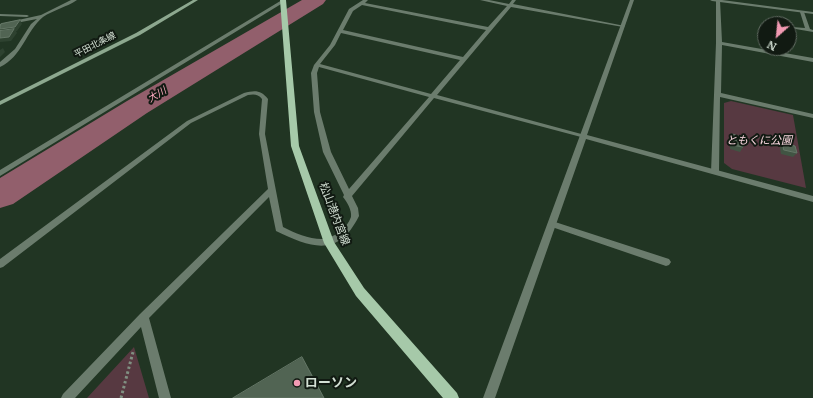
<!DOCTYPE html>
<meta charset="utf-8">
<style>
body{margin:0}
#map{position:relative;width:813px;height:398px;overflow:hidden;background:#213523;font-family:Merriweather,serif}
canvas{display:block}
.north{position:absolute;left:757px;top:16px;width:40px;height:40px;box-sizing:border-box;background:#111a12;border:1px solid #5f6960;border-radius:50%;rotate:207deg;font-size:11px;font-weight:700;line-height:16px;text-align:center;color:#d3e0d4}
.north::after{content:'';display:block;margin:auto;width:14px;height:18px;background:#f19ab2;clip-path:polygon(50% 0,100% 100%,50% 72%,0 100%)}
</style>
<div id="map">
<canvas width="813" height="398"></canvas>
<div class="north">N</div>
</div>
<script>
const context = document.querySelector('canvas').getContext('2d');
context.lineJoin = 'round';
function fillPath(path, color) {
  context.fillStyle = color;
  context.fill(path, 'evenodd');
}
function strokePath(path, color, width, dash) {
  context.strokeStyle = color;
  context.lineWidth = width;
  context.lineCap = dash ? 'butt' : 'round';
  context.setLineDash(dash || []);
  context.stroke(path);
}
function label(font, color, halo, rows, align = 'center') {
  context.font = font + ' Merriweather,"Noto Sans JP",serif';
  context.lineWidth = 4;
  context.setLineDash([]);
  context.textBaseline = 'middle';
  context.strokeStyle = halo;
  context.fillStyle = color;
  for (const [text, x, y, turn = 0] of rows) {
    context.save();
    context.translate(x, y);
    context.rotate((+turn || 0) * Math.PI / 180);
    context.textAlign = isNaN(turn) ? turn : align;
    if (halo) context.strokeText(text, 0, 0);
    context.fillText(text, 0, 0);
    context.restore();
  }
}
fillPath(new Path2D(`
 M731 101 793 115 806 188 732 169 724 163V103Z
 M134 347 149 398H87Z`), '#573941');
fillPath(new Path2D(`
 M302 0H326L323 4 147 113 13 204 0 208V178L127 101Z`), '#925f6c');
strokePath(new Path2D(`
 M121 398 133 352`), '#809082', 3, [2.5, 2.5]);
fillPath(new Path2D(`
 M71 0H77C67 7 53 10 43 17 26 31 22 57 0 67V62L15 49 31 24 37 19 0 26V24L41 15Z
 M282 0 286 1 0 176V170Z
 M363 0H368L365 3 488 27 507 6 480 0H489L509 4 512 0H516L513 4 625 26 623 27 511 7 437 95 585 135 586 136 585 137H581L434 98 352 196 358 208 359 216C338 258 312 248 276 231L269 197 149 318 171 398H159L141 327 75 398H61L63 394 140 314 268 189 259 134 262 99C258 94 254 94 248 95L191 123 3 267 0 268V259L187 121 244 93C255 90 261 90 268 99L265 134 283 227C295 233 308 239 322 239 334 238 347 229 351 217 352 210 347 202 343 197L344 195 323 152 314 112 311 73 314 65 330 45 349 9ZM362 5 486 30 463 57 343 30 353 11ZM341 33 460 60 431 94 320 64 335 45ZM319 67 429 97 349 189 331 152 320 112 317 73Z
 M716 0H720L722 42 813 58V62L722 45 721 93 813 114V118L720 97 719 172 715 174 711 172 716 43Z
 M802 11 804 12 810 29 813 30V32L790 28 792 27 805 28 800 12Z
 M0 14 27 15 29 16 27 17 0 16Z
 M552 221 669 259 671 262 669 265 666 266 549 226 548 224 549 222Z`), '#6b7c6d');
fillPath(new Path2D(`
 M630 0H634L587 135 813 196V202L586 139 495 398H483Z
 M710 0H722L813 12V14L712 1Z`), '#6b7c6d');
fillPath(new Path2D(`
 M193 0H198L140 35 0 105V101L136 33Z`), '#8da88f');
fillPath(new Path2D(`
 M280 0H286L299 146 334 242 364 288 457 393 459 398H443L356 296 324 243 291 146Z`), '#a6c9a9');
fillPath(new Path2D(`
 M732 134 743 147 740 152 730 149 729 139Z
 M783 143 797 153 793 157 781 154 780 148Z`), '#415443');
fillPath(new Path2D(`
 M20 20 22 24 17 31H16L17 33 11 41 0 42V29Z
 M3 48 5 52 0 57V50Z`), '#2e4230');
const building = new Path2D(`
 M20 20 15 27 0 29V26L1 24Z
 M14 29 9 37 0 38V31Z
 M732 134 742 137 743 147 732 145Z
 M783 143 795 146 797 153 784 150Z
 M302 357 324 398H233Z`);
fillPath(building, '#516453');
strokePath(building, '#657767', 1);
for (const [x, y, r, color] of [
 [297,383,4,"#f19ab2"]
]) {
  const dot = new Path2D();
  dot.arc(x, y, r, 0, 2 * Math.PI);
  context.fillStyle = color;
  context.fill(dot);
  strokePath(dot, '#111a12', 1.5);
}
label('9px', '#d3e0d4', '#111a12', [
 ["平田北条線",95,45,-27]
]);
label('italic 10px', '#faa9be', '#111a12', [
 ["大川",157,95,-31]
]);
label('italic 11px', '#f8d6de', '#111a12', [
 ["ともくに公園",759,141]
]);
label('11px', '#d3e0d4', '#111a12', [
 ["松山港内宮線",334,214,69]
]);
label('bold 13px', '#d3e0d4', '#111a12', [
 ["ローソン",305,383]
], 'left');
</script>
